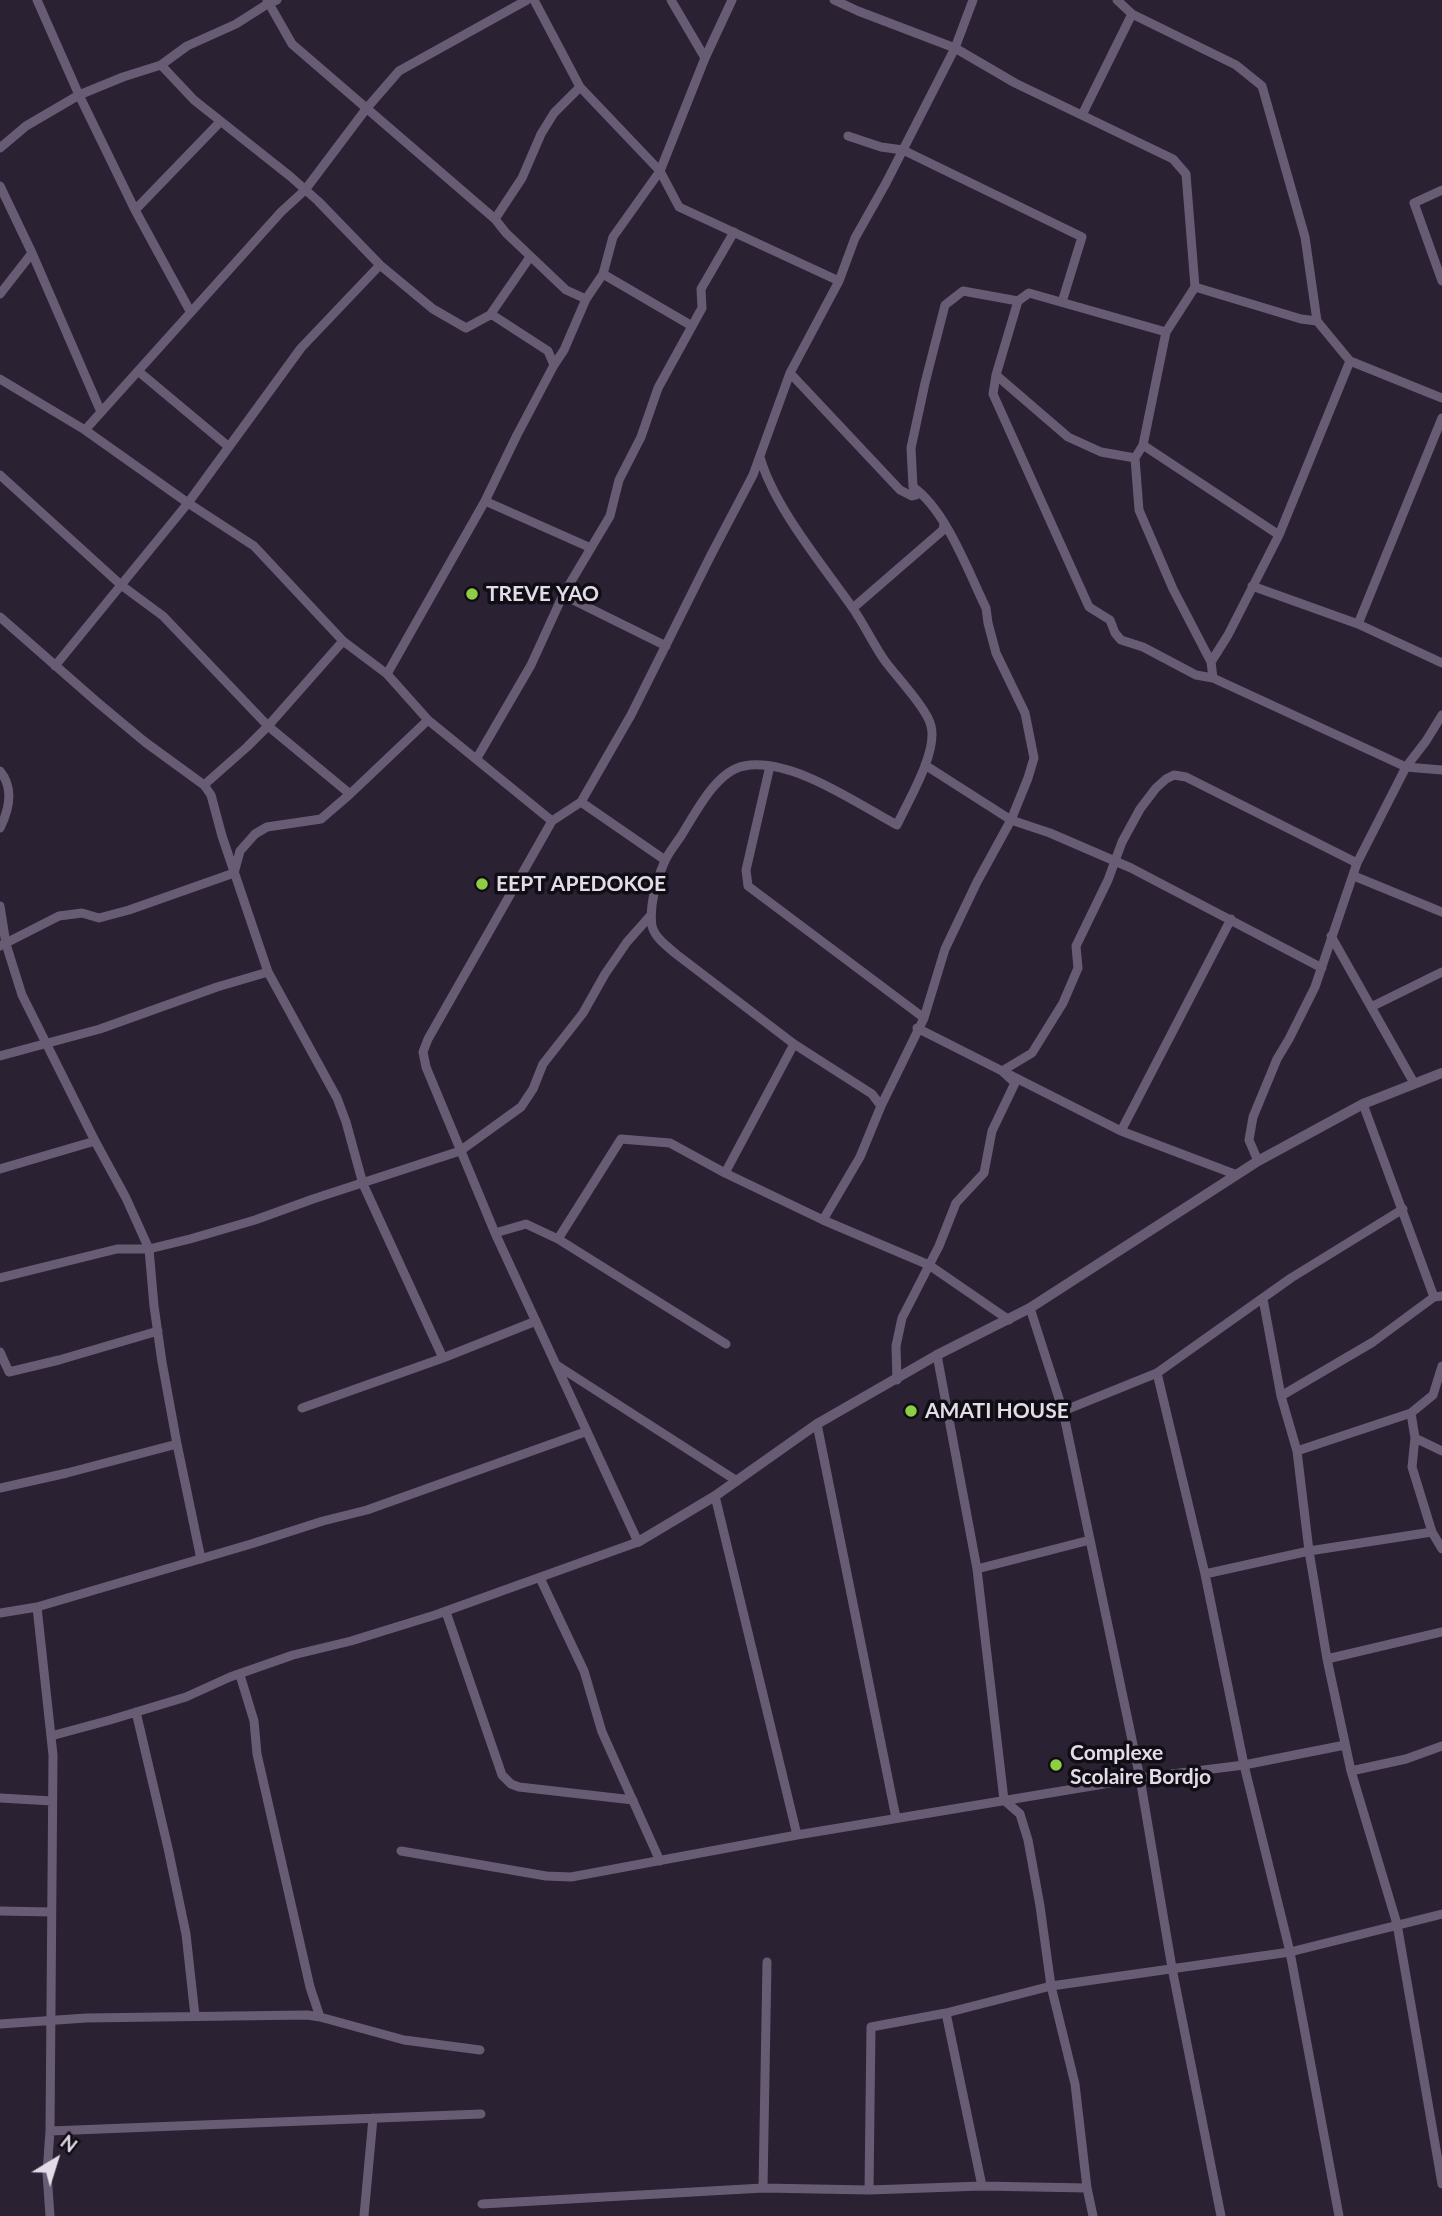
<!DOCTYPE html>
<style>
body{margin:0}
#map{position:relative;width:1442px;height:2216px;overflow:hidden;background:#2a2133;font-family:Lato,sans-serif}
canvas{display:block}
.north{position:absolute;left:21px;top:2125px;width:70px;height:70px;-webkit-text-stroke:5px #110d15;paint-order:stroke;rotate:38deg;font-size:19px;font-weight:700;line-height:28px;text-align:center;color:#e2dce8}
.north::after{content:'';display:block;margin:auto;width:24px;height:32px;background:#e2dce8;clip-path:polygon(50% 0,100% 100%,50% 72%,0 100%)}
</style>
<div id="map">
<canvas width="1442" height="2216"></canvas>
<div class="north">N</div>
</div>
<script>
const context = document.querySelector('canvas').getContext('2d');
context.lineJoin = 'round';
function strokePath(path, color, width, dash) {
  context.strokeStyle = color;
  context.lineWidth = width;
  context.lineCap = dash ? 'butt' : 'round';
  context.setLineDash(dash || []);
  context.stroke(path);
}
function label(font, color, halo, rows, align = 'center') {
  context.font = font + ' Lato,sans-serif';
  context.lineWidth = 7;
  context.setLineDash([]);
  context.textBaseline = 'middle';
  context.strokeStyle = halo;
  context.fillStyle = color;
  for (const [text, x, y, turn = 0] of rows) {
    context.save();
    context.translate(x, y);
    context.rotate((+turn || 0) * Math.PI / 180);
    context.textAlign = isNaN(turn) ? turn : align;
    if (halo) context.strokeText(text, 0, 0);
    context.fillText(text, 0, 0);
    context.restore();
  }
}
strokePath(new Path2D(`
 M37 0 79 95 123 77 161 65 187 46 236 24 269 3 277 0
 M267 0 292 44 495 219 506 233 566 290 586 299
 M534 0 580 87 660 171 679 207 839 281
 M671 0 705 58
 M834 0 858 11 955 48 1015 83 1173 159 1186 174 1195 287
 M1117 0 1132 14 1236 65 1262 86 1305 237 1317 321 1350 361 1442 398
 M161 65 194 100 291 177 318 201 380 265 433 309 466 328 490 315 494 316 548 351 554 365
 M1082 115 1132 14
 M848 136 881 147 903 150 1082 237 1062 302
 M0 148 26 126 79 95 135 210 190 311
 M0 186 32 253 101 412
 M1442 190 1414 203 1442 281
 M135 210 220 122
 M495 219 522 178 541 134 554 113 580 87
 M603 274 692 326
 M0 294 32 253
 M490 315 530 257
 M1166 332 1029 293 1018 301 996 375 993 394 1089 607 1110 620 1115 633 1121 640 1143 647 1196 675 1213 678 1406 767 1442 770
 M138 371 229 447
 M790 373 900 490 912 496 916 495 919 492 914 488
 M996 375 1068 437 1101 452 1135 458 1143 445 1166 332 1195 287 1301 319 1317 321
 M0 379 85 430 188 503 254 546 343 641 387 674 428 720 552 821
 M85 430 281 212 305 190 366 109 399 71 527 0
 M1143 445 1279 535
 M760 457C774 507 822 564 852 607 864 624 873 644 885 661 896 676 928 710 931 726 938 752 908 801 897 825 856 803 791 757 744 766 716 771 695 814 681 836 675 845 668 853 664 863 656 881 649 907 652 926 655 938 667 946 676 954L794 1044 872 1094 881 1106
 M1135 458 1139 510 1173 589 1211 662
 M0 475 121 585 163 616 268 726 350 794 428 720
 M485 501 591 548
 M1252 586 1358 624 1442 663
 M563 595 666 646
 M853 608 943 530 944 524
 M0 617 97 702 145 742 204 785 211 795 222 836 268 972 337 1098 346 1122 363 1184 443 1358
 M1358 624 1442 418
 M55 666 188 503 301 348 380 265
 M387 674 485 501 517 435 554 365 564 350 586 299 603 274 613 237 660 171 705 58 732 0
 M1213 678 1211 662 1228 635 1279 535 1350 361
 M477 758 531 665 563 595 610 516 619 480 641 437 658 388 702 308 701 289 734 232
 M925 765 1011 820 1050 833 1131 868 1322 968
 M770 766 746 870 748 886 924 1018
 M0 771C14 788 9 810 0 828
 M204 785 247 747 268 726 343 641
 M581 802 665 860
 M1354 876 1442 912
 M0 906 6 944 22 995 95 1141 126 1198 149 1249 154 1306 162 1362 177 1444 201 1559
 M1331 936 1414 1083
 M0 946 59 916 82 913 99 918 129 910 234 873 240 851 255 834 267 827 321 819 350 794
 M1371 1007 1442 972
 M917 1028 1121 1131 1231 919
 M0 1056 100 1029 217 987 268 972
 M1363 1104 1434 1297
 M1121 1131 1237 1175
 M1258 1161 1249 1140 1253 1117 1277 1059 1289 1039 1315 987 1357 863 1406 767 1426 741 1442 715
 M0 1169 95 1141
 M725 1173 794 1044
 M823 1220 860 1157 881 1106 924 1018 945 949 977 882 1011 820 1028 778 1034 758 1025 713 996 653 988 623 986 608C968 571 946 510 913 487L911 448 925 383 945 305 963 291 1018 301
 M495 1233 526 1224 558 1239 726 1344
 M558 1239 621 1139 670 1143 725 1173 823 1220 929 1265 1009 1320
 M0 1278 117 1249H149L190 1239 255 1220 313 1199 460 1151 521 1107 533 1089 543 1064 583 1013 605 974 627 942 651 915
 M1263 1299 1281 1396 1297 1451 1309 1551 1327 1659 1351 1771 1397 1924 1442 2184
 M1030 1308 1063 1411 1140 1778 1172 1968 1221 2216
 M0 1352 9 1372 59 1360 158 1331
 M937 1355 977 1569 1004 1800 1020 1814 1028 1840 1040 1906 1051 1986 1075 2084 1087 2188 1093 2216
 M558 1366 737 1481
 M1157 1373 1205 1574 1244 1765 1290 1952 1339 2216
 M897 1380 896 1346 902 1318 939 1246 956 1203 984 1173 992 1131 1015 1083 1002 1071 1032 1053 1063 1003 1078 968 1076 946 1108 880 1122 842 1140 809 1156 788 1166 779 1174 775 1186 777 1357 863
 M1281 1396 1373 1342 1434 1297 1442 1296
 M302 1408 443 1358 536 1321
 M1063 1411 1157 1373 1291 1278 1403 1209
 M1411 1413 1415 1438 1412 1467 1432 1532 1442 1549
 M817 1424 896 1818
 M1415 1438 1442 1451
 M1297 1451 1411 1413 1433 1395 1442 1366
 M0 1488 67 1473 177 1444
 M715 1496 797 1835
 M977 1569 1090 1540
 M1205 1574 1309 1551 1432 1532
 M540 1578 584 1671 602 1732 660 1861
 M37 1607 53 1755 50 2131 47 2173 50 2216
 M446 1612 502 1775 511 1784 519 1787 633 1800
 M0 1613 37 1607 251 1544 323 1521 367 1510 585 1432
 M1327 1659 1442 1632
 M240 1675 254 1721 257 1754 310 1987 320 2017
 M136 1712 168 1848 186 1934 195 2016
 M51 1736 110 1720 186 1697 230 1677 293 1655 351 1641 435 1615 638 1542 495 1233 426 1067 423 1052 428 1039 552 821 581 802 631 715 711 555 753 475 790 373 839 281 855 238 886 183 955 48 973 0
 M1351 1771 1406 1759 1442 1746
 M0 1798 52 1801
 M401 1851 546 1876 571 1877 797 1835 1140 1778 1244 1765 1345 1745
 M0 1911 51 1912
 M946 2013 982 2186
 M0 2024 86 2018 307 2015 320 2017 404 2040 480 2050
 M50 2131 481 2114
 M763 2188 767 1962
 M869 2190 871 2027 946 2013 1051 1986 1290 1952 1442 1914
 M482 2204 763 2188 869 2190 982 2186 1087 2188
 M364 2216 373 2118`), '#685c75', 9);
strokePath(new Path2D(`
 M638 1542 715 1496 817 1424 937 1355 1030 1308 1258 1161 1363 1104 1442 1073`), '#685c75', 10);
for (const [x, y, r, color] of [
 [472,594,7,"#8dce44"],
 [482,884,7,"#8dce44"],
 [911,1411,7,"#8dce44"],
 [1056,1765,7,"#8dce44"]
]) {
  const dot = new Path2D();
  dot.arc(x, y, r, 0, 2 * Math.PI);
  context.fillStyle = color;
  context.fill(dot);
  strokePath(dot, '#110d15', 2.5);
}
label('bold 21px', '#e2dce8', '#110d15', [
 ["TREVE YAO",486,594],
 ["EEPT APEDOKOE",496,884],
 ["AMATI HOUSE",925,1411],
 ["Complexe",1070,1753],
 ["Scolaire Bordjo",1070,1777]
], 'left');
</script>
